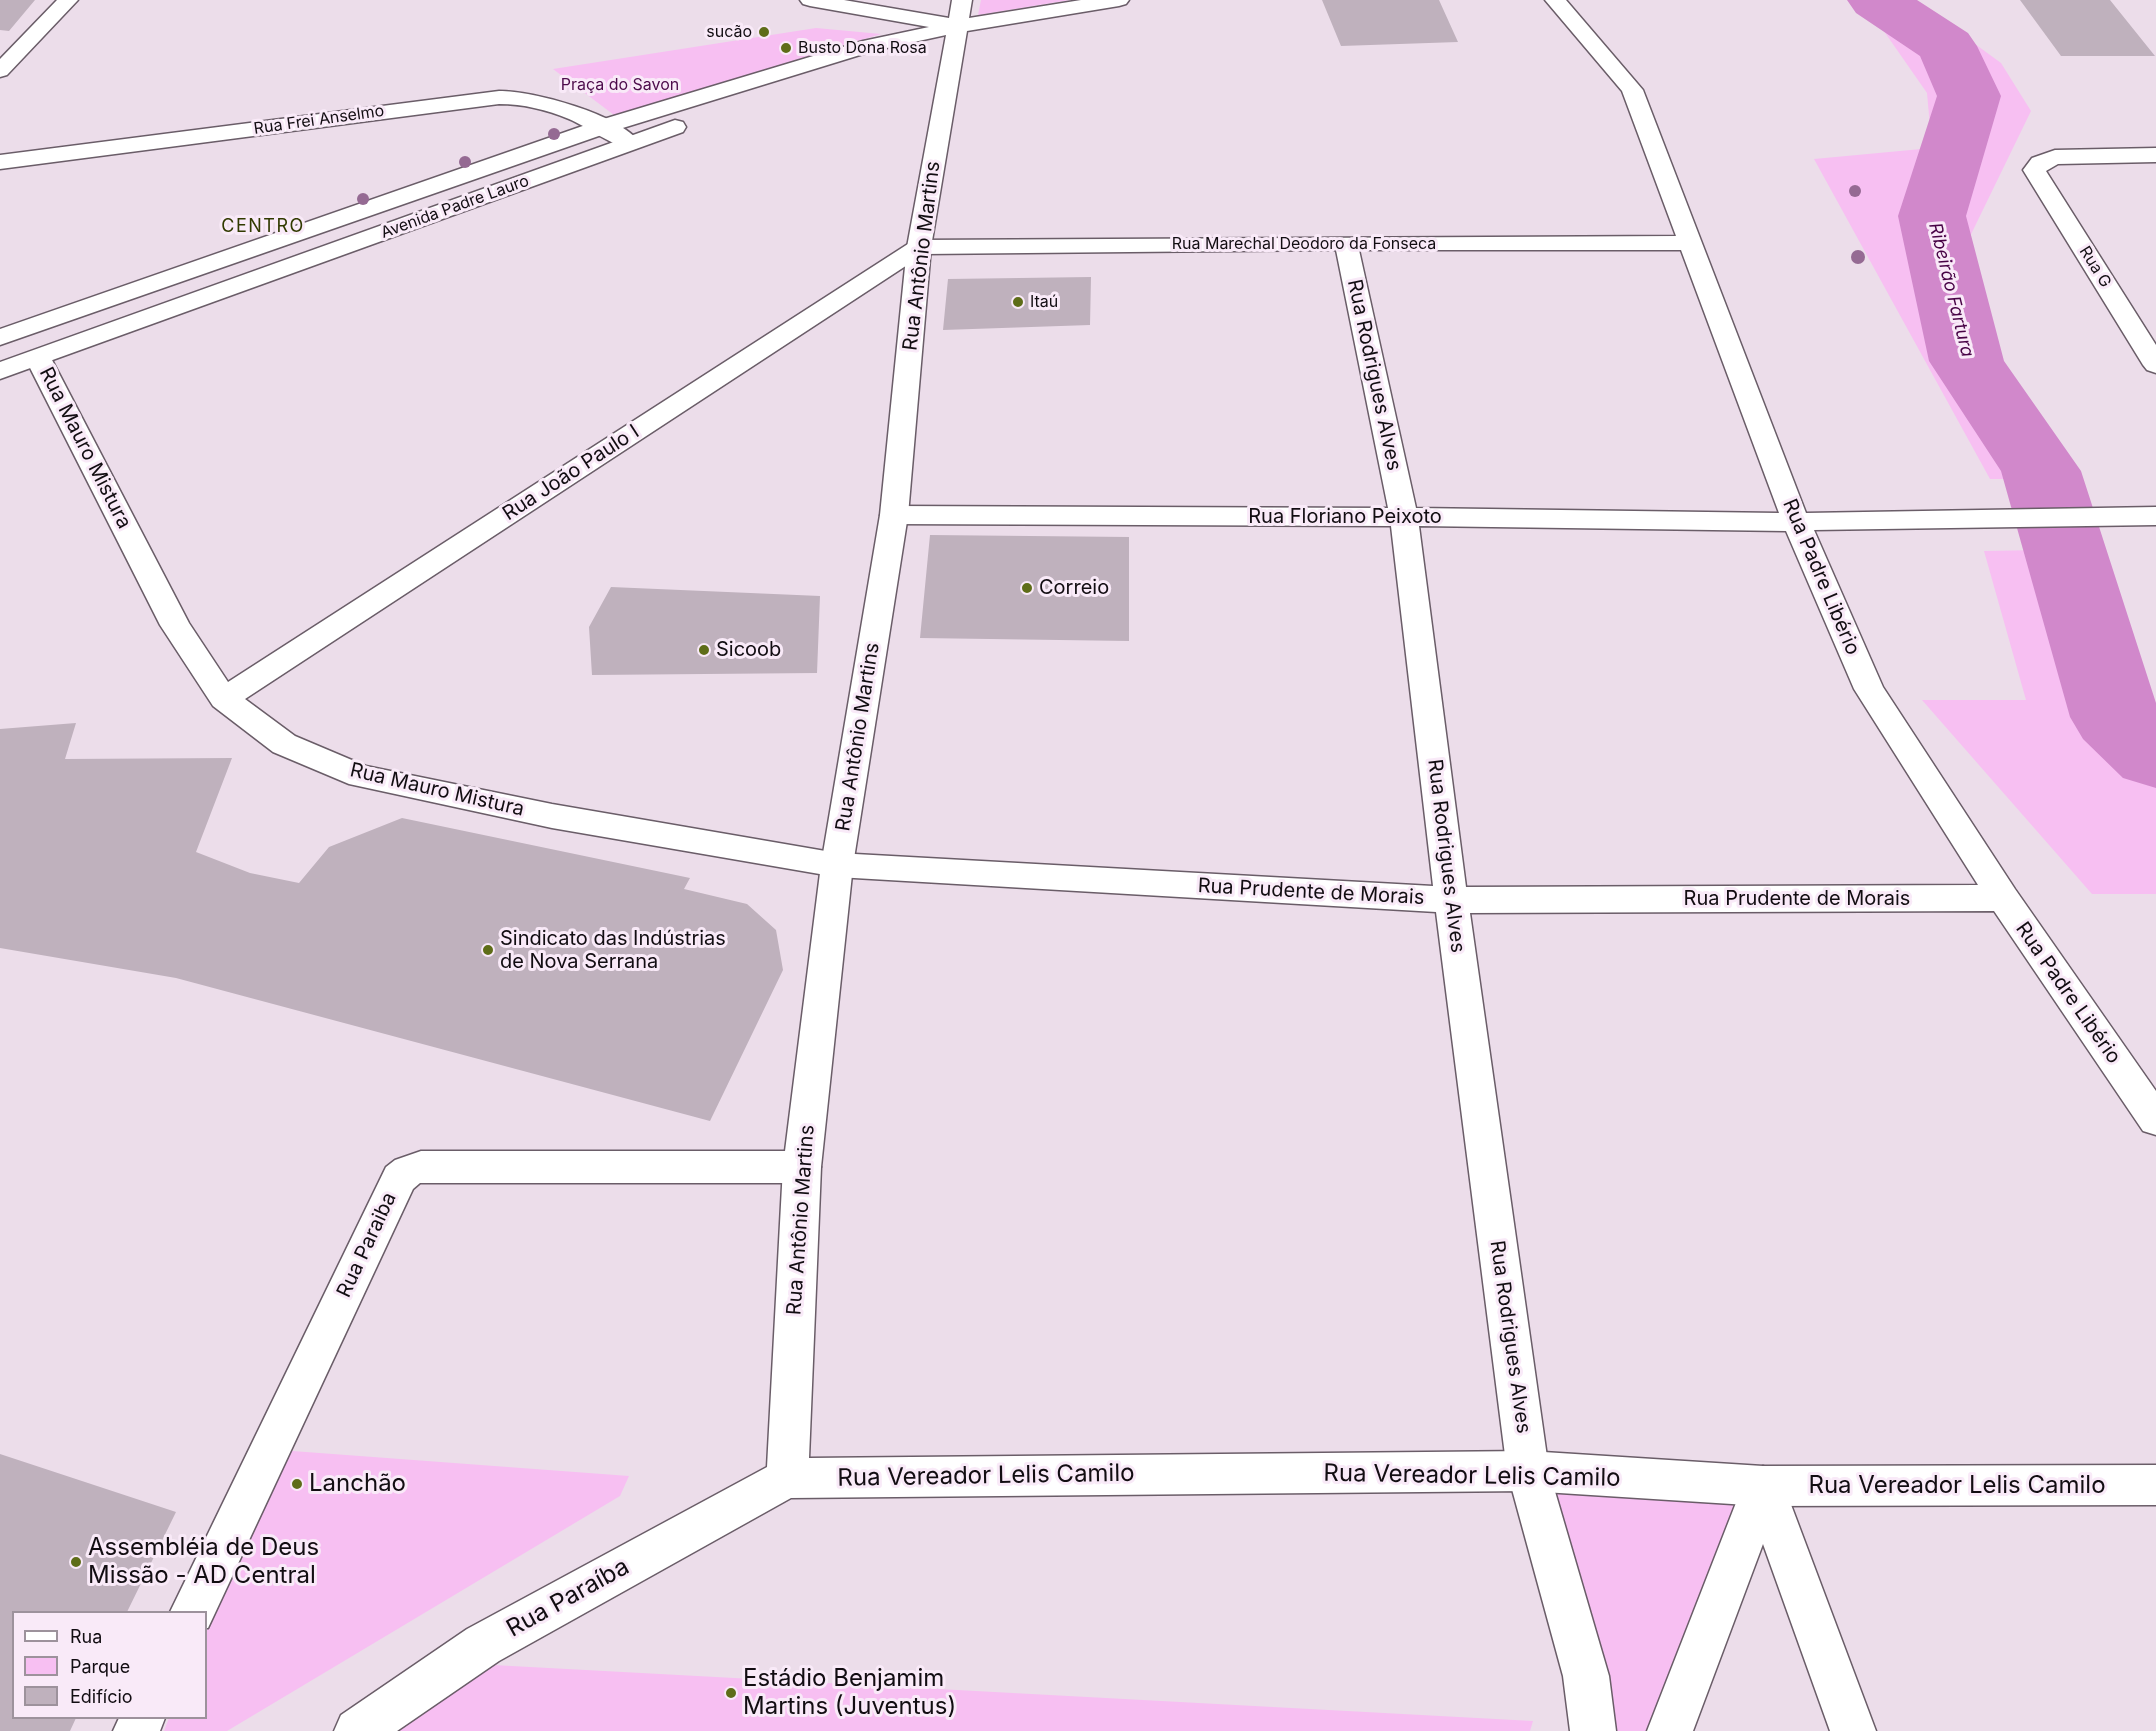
<!DOCTYPE html>
<meta charset="utf-8">
<style>
body{margin:0}
#map{position:relative;width:2156px;height:1731px;overflow:hidden;background:#ecddea;font-family:Inter,sans-serif}
canvas{display:block}
.legend{position:absolute;left:12px;top:1611px;width:195px;height:108px;box-sizing:border-box;background:#f9eaf8;border:2px solid #9d929c;margin:0;padding:8px 10px;list-style:none;font-size:18px;color:#120d12}
.legend li{display:flex;align-items:center;gap:12px;height:30px}
.legend b{width:30px;border:2px solid #9d929c}
</style>
<div id="map">
<canvas width="2156" height="1731"></canvas>
<ul class="legend">
<li><b style="height:8px;background:#fff"></b>Rua</li>
<li><b style="height:16px;background:#f7bff2"></b>Parque</li>
<li><b style="height:16px;background:#bfb1bd"></b>Edifício</li>
</ul>
</div>
<script>
const context = document.querySelector('canvas').getContext('2d');
context.lineJoin = 'round';
function fillPath(path, color) {
  context.fillStyle = color;
  context.fill(path, 'evenodd');
}
function strokePath(path, color, width, dash) {
  context.strokeStyle = color;
  context.lineWidth = width;
  context.lineCap = dash ? 'butt' : 'round';
  context.setLineDash(dash || []);
  context.stroke(path);
}
function label(font, color, halo, rows, align = 'center') {
  context.font = font + ' Inter,sans-serif';
  context.lineWidth = 6;
  context.setLineDash([]);
  context.textBaseline = 'middle';
  context.strokeStyle = halo;
  context.fillStyle = color;
  for (const [text, x, y, turn = 0] of rows) {
    context.save();
    context.translate(x, y);
    context.rotate((+turn || 0) * Math.PI / 180);
    context.textAlign = isNaN(turn) ? turn : align;
    if (halo) context.strokeText(text, 0, 0);
    context.fillText(text, 0, 0);
    context.restore();
  }
}
fillPath(new Path2D(`
 M981 0H1070L978 15Z
 M1919 3 2001 63 2031 111 1959 259 1997 357 2082 479H1990L1814 159 1932 148 1927 93 1865 4Z
 M816 28 881 34 614 115 553 69Z
 M2096 549 2119 682 2156 727V894H2092L1922 700H2026L1984 551Z
 M279 1450 629 1476 620 1496 227 1731H164L169 1718H206V1629Z
 M1538 1481 1747 1494 1658 1731H1604Z
 M493 1665 1533 1721 1530 1731H391Z`), '#f7bff2');
fillPath(new Path2D(`
 M1847 0H1917L1968 33 1977 46 2001 96 1966 216 2004 361 2081 471 2156 703V788L2123 778 2083 739 2070 717 2001 471 1929 361 1898 216 1937 96 1920 56 1856 13Z`), '#d188cb');
fillPath(new Path2D(`
 M0 0H35L9 31 0 30Z
 M1322 0H1439L1458 42 1341 46Z
 M2020 0H2110L2155 56H2061Z
 M1091 277 1090 325 943 330 948 279Z
 M930 535 1129 537V641L920 638Z
 M611 587 820 596 817 673 592 675 589 627Z
 M76 723 65 759 232 758 196 852 250 873 299 883 329 847 402 818 690 878 684 889 747 904 776 930 783 970 710 1121 176 978 0 948V729Z
 M0 1454 176 1512 127 1612H14V1718H76L70 1731H0Z`), '#bfb1bd');
const street = new Path2D(`
 M57 0H78L7 75 0 77V59Z
 M1545 0H1566L1643 90 1806 513 2156 507V525L1814 530 1883 687 2015 889 2156 1091V1135L2143 1131 1994 911 1470 913 1549 1471 1609 1676 1616 1731H1570L1563 1676 1507 1471 1436 912 837 877 552 828 349 784 273 752 213 706 160 625 25 358 29 353 38 350 47 353 51 358 189 623 228 682 911 242 919 240 1676 236 1622 91ZM1336 250 1388 508 894 506 884 509 880 515 884 521 894 524 1391 526 1433 886 837 853 552 804 366 766 295 736 245 699 924 254ZM1359 250H1681L1779 513 1416 508ZM1419 526 1786 531 1854 689 1978 885 1466 887Z
 M499 91C534 91 620 114 640 143L637 148C619 152 587 126 569 119 547 110 524 104 499 104L0 169V155Z
 M2156 148V162L2058 164 2046 171 2156 345V373L2147 370 2143 365 2023 170 2032 158 2055 150Z
 M421 1151H802L815 1156 821 1167 815 1178 802 1183H420L413 1189 208 1628H206V1612H170L386 1167 395 1160Z
 M1763 1466 1778 1472 1784 1486 1876 1731H1830L1763 1544 1693 1731H1647L1748 1472Z
 M119 1718H165L160 1731H113Z`);
const secondary = new Path2D(`
 M800 0H844L949 18 952 0H972L969 18 1081 0H1129L1126 4 1119 6 967 31 931 247 908 515 853 865 821 1167 809 1458 1528 1451 1763 1466 2156 1465V1505L1763 1506 1528 1491 791 1498 499 1661 397 1731H334L341 1715 467 1629 767 1467 783 1167 821 865 880 515 907 247 946 35 873 51 613 131 0 345V329L597 121 863 41 929 27 810 6 803 4Z
 M675 120 683 122 686 127 683 132 0 379V362Z`);
strokePath(street, '#6a5d68', 3);
strokePath(secondary, '#6a5d68', 3);
fillPath(street, '#fff');
fillPath(secondary, '#fff');
context.fillStyle = '#956a93';
for (const [x, y, r] of [
 [554,134,6],
 [465,162,6],
 [1855,191,6],
 [363,199,6],
 [1858,257,7]
]) {
  context.beginPath();
  context.arc(x, y, r, 0, 2 * Math.PI);
  context.fill();
}
for (const [x, y, r, color] of [
 [764,32,6,"#5e6d18"],
 [786,48,6,"#5e6d18"],
 [1018,302,6,"#5e6d18"],
 [1027,588,6,"#5e6d18"],
 [704,650,6,"#5e6d18"],
 [488,950,6,"#5e6d18"],
 [297,1484,6,"#5e6d18"],
 [76,1562,6,"#5e6d18"],
 [731,1693,6,"#5e6d18"]
]) {
  const dot = new Path2D();
  dot.arc(x, y, r, 0, 2 * Math.PI);
  context.fillStyle = color;
  context.fill(dot);
  strokePath(dot, '#f9eaf8', 2);
}
label('16px', '#120d12', '#f9eaf8', [
 ["sucão",752,32,"right"],
 ["Busto Dona Rosa",798,48],
 ["Itaú",1030,302]
], 'left');
label('16px', '#4d0b4b', '#f9eaf8', [
 ["Praça do Savon",620,85]
]);
label('16px', '#120d12', '#f9eaf8', [
 ["Rua Frei Anselmo",319,120,-8],
 ["Avenida Padre Lauro",455,207,-20],
 ["Rua Marechal Deodoro da Fonseca",1304,244],
 ["Rua G",2095,267,58]
]);
context.letterSpacing = '1.5px';
label('18px', '#313a00', '#f9eaf8', [
 ["CENTRO",263,227]
]);
context.letterSpacing = '0px';
label('italic 18px', '#480446', '#f9eaf8', [
 ["Ribeirão Fartura",1951,290,76]
]);
label('20px', '#120d12', '#f9eaf8', [
 ["Rua Antônio Martins",922,256,-83],
 ["Rua Rodrigues Alves",1374,375,78],
 ["Rua Mauro Mistura",85,448,63],
 ["Rua João Paulo I",571,473,-33],
 ["Rua Floriano Peixoto",1345,517],
 ["Rua Padre Libério",1821,577,67],
 ["Rua Antônio Martins",858,737,-81],
 ["Rua Mauro Mistura",437,790,13],
 ["Rua Rodrigues Alves",1446,856,83],
 ["Rua Prudente de Morais",1311,892,3],
 ["Rua Prudente de Morais",1797,899],
 ["Rua Padre Libério",2068,993,55],
 ["Rua Antônio Martins",801,1220,-86],
 ["Rua Paraiba",367,1245,-65],
 ["Rua Rodrigues Alves",1510,1337,82]
]);
label('20px', '#120d12', '#f9eaf8', [
 ["Correio",1039,588],
 ["Sicoob",716,650],
 ["Sindicato das Indústrias",500,939],
 ["de Nova Serrana",500,962]
], 'left');
label('24px', '#120d12', '#f9eaf8', [
 ["Rua Vereador Lelis Camilo",986,1476,-1],
 ["Rua Vereador Lelis Camilo",1472,1476,1],
 ["Rua Vereador Lelis Camilo",1957,1486],
 ["Rua Paraíba",568,1598,-29]
]);
label('24px', '#120d12', '#f9eaf8', [
 ["Lanchão",309,1484],
 ["Assembléia de Deus",88,1548],
 ["Missão - AD Central",88,1576],
 ["Estádio Benjamim",743,1679],
 ["Martins (Juventus)",743,1707]
], 'left');
</script>
